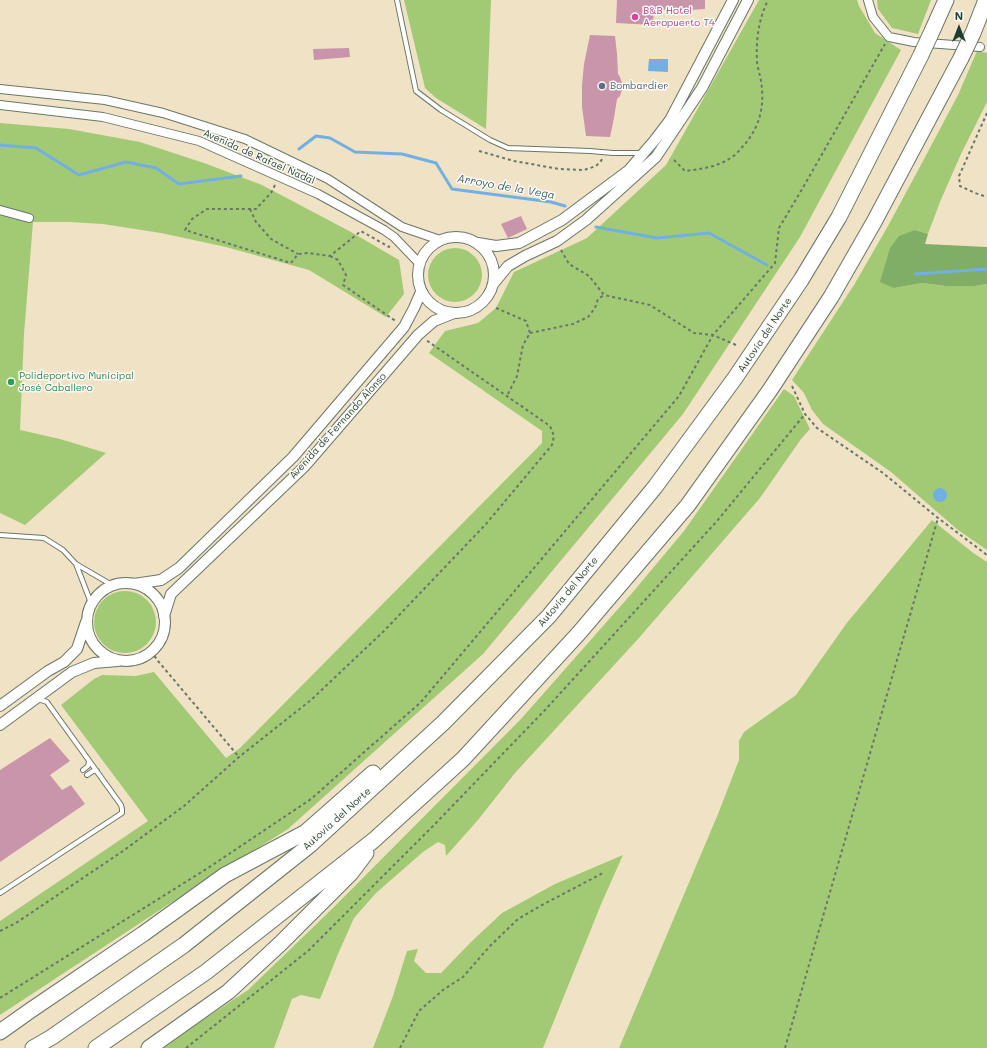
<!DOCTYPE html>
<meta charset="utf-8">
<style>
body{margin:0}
#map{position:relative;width:987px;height:1048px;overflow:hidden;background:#f0e2c5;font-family:Mali,sans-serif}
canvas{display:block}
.north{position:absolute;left:939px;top:8px;width:40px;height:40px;-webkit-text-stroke:3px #fdfcf7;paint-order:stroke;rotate:0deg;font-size:11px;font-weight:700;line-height:16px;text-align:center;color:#1f3d34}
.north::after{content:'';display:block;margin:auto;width:14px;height:18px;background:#1f3d34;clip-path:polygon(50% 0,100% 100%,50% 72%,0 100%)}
</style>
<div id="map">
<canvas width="987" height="1048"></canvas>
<div class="north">N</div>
</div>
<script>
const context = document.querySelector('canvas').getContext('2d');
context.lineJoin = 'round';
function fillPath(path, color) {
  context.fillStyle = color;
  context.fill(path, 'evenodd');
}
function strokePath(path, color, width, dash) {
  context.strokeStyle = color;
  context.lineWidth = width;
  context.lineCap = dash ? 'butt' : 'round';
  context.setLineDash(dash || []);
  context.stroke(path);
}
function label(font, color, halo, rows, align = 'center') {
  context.font = font + ' Mali,sans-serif';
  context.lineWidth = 3;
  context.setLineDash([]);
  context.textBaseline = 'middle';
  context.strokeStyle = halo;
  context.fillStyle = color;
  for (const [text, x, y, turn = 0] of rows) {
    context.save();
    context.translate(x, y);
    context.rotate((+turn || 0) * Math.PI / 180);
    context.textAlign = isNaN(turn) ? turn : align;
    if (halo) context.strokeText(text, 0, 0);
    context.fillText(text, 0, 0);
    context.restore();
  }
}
fillPath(new Path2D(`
 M404 0H491L486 129 436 98 425 88Z
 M759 0H857L859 6 875 33 901 50 800 237 683 414 483 654 288 829 166 906 0 1015V921L148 821 61 705 94 679 102 675 136 676 154 672 226 758 240 748 542 443V431L429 353 445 331 478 323 496 308 514 272 587 238 666 165Z
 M877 0H931L918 34 892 28 878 9Z
 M977 51 987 53V102L961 154 940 202 928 234 915 230 894 288 922 283 946 286H975L987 284V550L958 530 891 472 823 424 812 410 804 393 792 380 854 285 888 226 923 161 958 95Z
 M0 123 69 129 140 142 204 163 262 185 351 232 399 260 404 294 386 317 309 270 226 247 161 233 103 224 70 222H33L24 334 20 430 60 439 106 453 25 525 0 513Z
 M428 275a27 27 0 1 1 54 0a27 27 0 1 1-54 0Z
 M784 389 794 396 810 429 801 439 760 498 638 639 515 773 478 820 446 856 445 845 438 842 423 852 376 893 354 918 338 954 320 999 301 995 292 999 274 1048H161L248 990 333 908 521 719 633 592 684 531Z
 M932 520 972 552 987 562V1048H619L718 814 739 760V741L744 732 796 695 846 624Z
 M94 622a31 31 0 1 1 62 0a31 31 0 1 1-62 0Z
 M623 855 602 902 543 1048H373L393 996 407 951 418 949 414 961 426 973H441L472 941 502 913 555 884Z`), '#a2ca75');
fillPath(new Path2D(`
 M915 230 928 234 925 244 987 247V284L975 286H946L922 283 894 288 880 282 890 248 899 236Z`), '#81ae66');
fillPath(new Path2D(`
 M649 59H668V72L648 71Z
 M933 495a7 7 0 1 1 14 0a7 7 0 1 1-14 0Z`), '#72b0e4');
strokePath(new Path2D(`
 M0 145 36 148 79 175 126 162 156 168 179 184 241 176
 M299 149 316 136 330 138 355 152 402 154 436 163 452 189 551 202 565 206
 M596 227 657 238 709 233 767 265
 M915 274 987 269`), '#72b0e4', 3);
fillPath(new Path2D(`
 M617 0H705V9L674 11 654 9 653 25 616 23Z
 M590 35 615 36 617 54 618 74 620 77 623 86 620 96 617 99 614 118 610 137 586 136 582 107V85L584 64Z
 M349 48 350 57 314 60 313 49Z
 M521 216 527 229 508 238 501 224Z
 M50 738 70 761 50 775 62 790 71 785 85 804 0 862V770Z`), '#c995aa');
const service = new Path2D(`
 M397 0 416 91 441 110 490 140 508 148 590 151 613 153H642
 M0 535 44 538 63 550 76 564 112 585
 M76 564 91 603
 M83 770 88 766 89 761
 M87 775 93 771H97
 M0 893 122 813V809L121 805 49 705 47 702 38 699`);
const minor = new Path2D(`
 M868 0 873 17 889 37 914 42 980 47
 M0 89 105 100 163 113 245 139 328 179 402 227 440 240
 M0 105 103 117 199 141 318 194 384 230 394 237 419 263
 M0 210 29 218`);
const tertiary = new Path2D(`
 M418 275a38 38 0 1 1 76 0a38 38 0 1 1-76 0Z
 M478 243 496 246 519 243 562 220 629 170 654 141 670 120 733 0
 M494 283 508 266 525 256 557 241 586 220 656 157 702 88 748 0
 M87 622a39 39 0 1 1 78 0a39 39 0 1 1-78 0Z
 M134 584 161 580 179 568 293 457 404 327 414 308 421 292
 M164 616 171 594 304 467 418 335 434 321 454 313
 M0 706 48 671 64 662 77 649 86 622
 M0 725 72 672 94 663 118 661`);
const motorway = new Path2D(`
 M933 29 946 0
 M973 33 986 0
 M0 1032 31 1010 143 934 225 875 306 832 373 773
 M33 1048 52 1037 184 945 310 845 443 723 549 616 655 487 735 378 801 280 839 217 921 55
 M96 1048 206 972 374 840 463 759 579 633 688 505 770 390 831 297 874 222 961 58
 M149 1048 228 992 280 944 351 873 366 853`);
strokePath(service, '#687767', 6);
strokePath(minor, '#687767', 10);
strokePath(tertiary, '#687767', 12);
strokePath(motorway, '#687767', 17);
strokePath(new Path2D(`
 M987 113 959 176 960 186 975 193 987 197
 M479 151 514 161 559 169 584 170 596 166 601 161 602 159
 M674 160 685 171C701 169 718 167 732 157 737 154 741 148 745 144 760 126 765 105 761 81 760 75 758 69 757 63 756 40 758 21 768 0
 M275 185 271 193 256 209H207L192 219 185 230 291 263 298 254 308 253 330 256 361 231 389 247 390 244
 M250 209 256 222 271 239 298 254
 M561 250 569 264 589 276 604 295 650 305 694 333 713 335 736 345
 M330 256 338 260 346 275 343 285 397 322
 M496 308 526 321 530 333 523 345 517 376 507 396
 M530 333 573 324 588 317 595 308 598 299 604 295
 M792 386 805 414 817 428 883 473 938 518 987 555
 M151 651 158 661 239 757
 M0 931 16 923 123 851 184 806 239 757 311 700 384 631 486 524 552 445 554 436 550 426 426 340
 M0 998 208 868 311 799 421 702 679 396 713 335 775 263 779 228 801 191 885 44
 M186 1048 308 951 434 825 545 710 717 521 805 414
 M400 1048 419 1011 443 990 463 977 489 947 518 919 542 905 603 873
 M785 1048 938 518`), '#687767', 2, [3, 3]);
strokePath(service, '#fff', 4);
strokePath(minor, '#fff', 8);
strokePath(tertiary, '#fff', 10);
strokePath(motorway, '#fff', 15);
const motorwayBridge = new Path2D(`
 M921 55 933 29
 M961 58 973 33`);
strokePath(motorwayBridge, '#687767', 17, []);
strokePath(motorwayBridge, '#fff', 15);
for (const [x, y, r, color] of [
 [635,17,4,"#d1479c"],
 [602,86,4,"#5c6f8a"],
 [11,382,4,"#2e9e5b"]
]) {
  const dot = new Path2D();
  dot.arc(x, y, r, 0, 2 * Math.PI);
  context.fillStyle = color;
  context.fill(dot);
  strokePath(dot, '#fdfcf7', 1.5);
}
label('10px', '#b23c85', '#fdfcf7', [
 ["B&B Hotel",643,11],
 ["Aeropuerto T4",643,23]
], 'left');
label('10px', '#4e5e75', '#fdfcf7', [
 ["Bombardier",610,86]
], 'left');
label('10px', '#1f3d34', '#fdfcf7', [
 ["Avenida de Rafael Nadal",259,157,24],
 ["Autovía del Norte",765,335,-56],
 ["Avenida de Fernando Alonso",338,426,-48],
 ["Autovía del Norte",568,592,-50],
 ["Autovía del Norte",337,819,-42]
]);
label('10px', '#27864d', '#fdfcf7', [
 ["Polideportivo Municipal",19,376],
 ["José Caballero",19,388]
], 'left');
label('italic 11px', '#386069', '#fdfcf7', [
 ["Arroyo de la Vega",506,187,10]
]);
</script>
